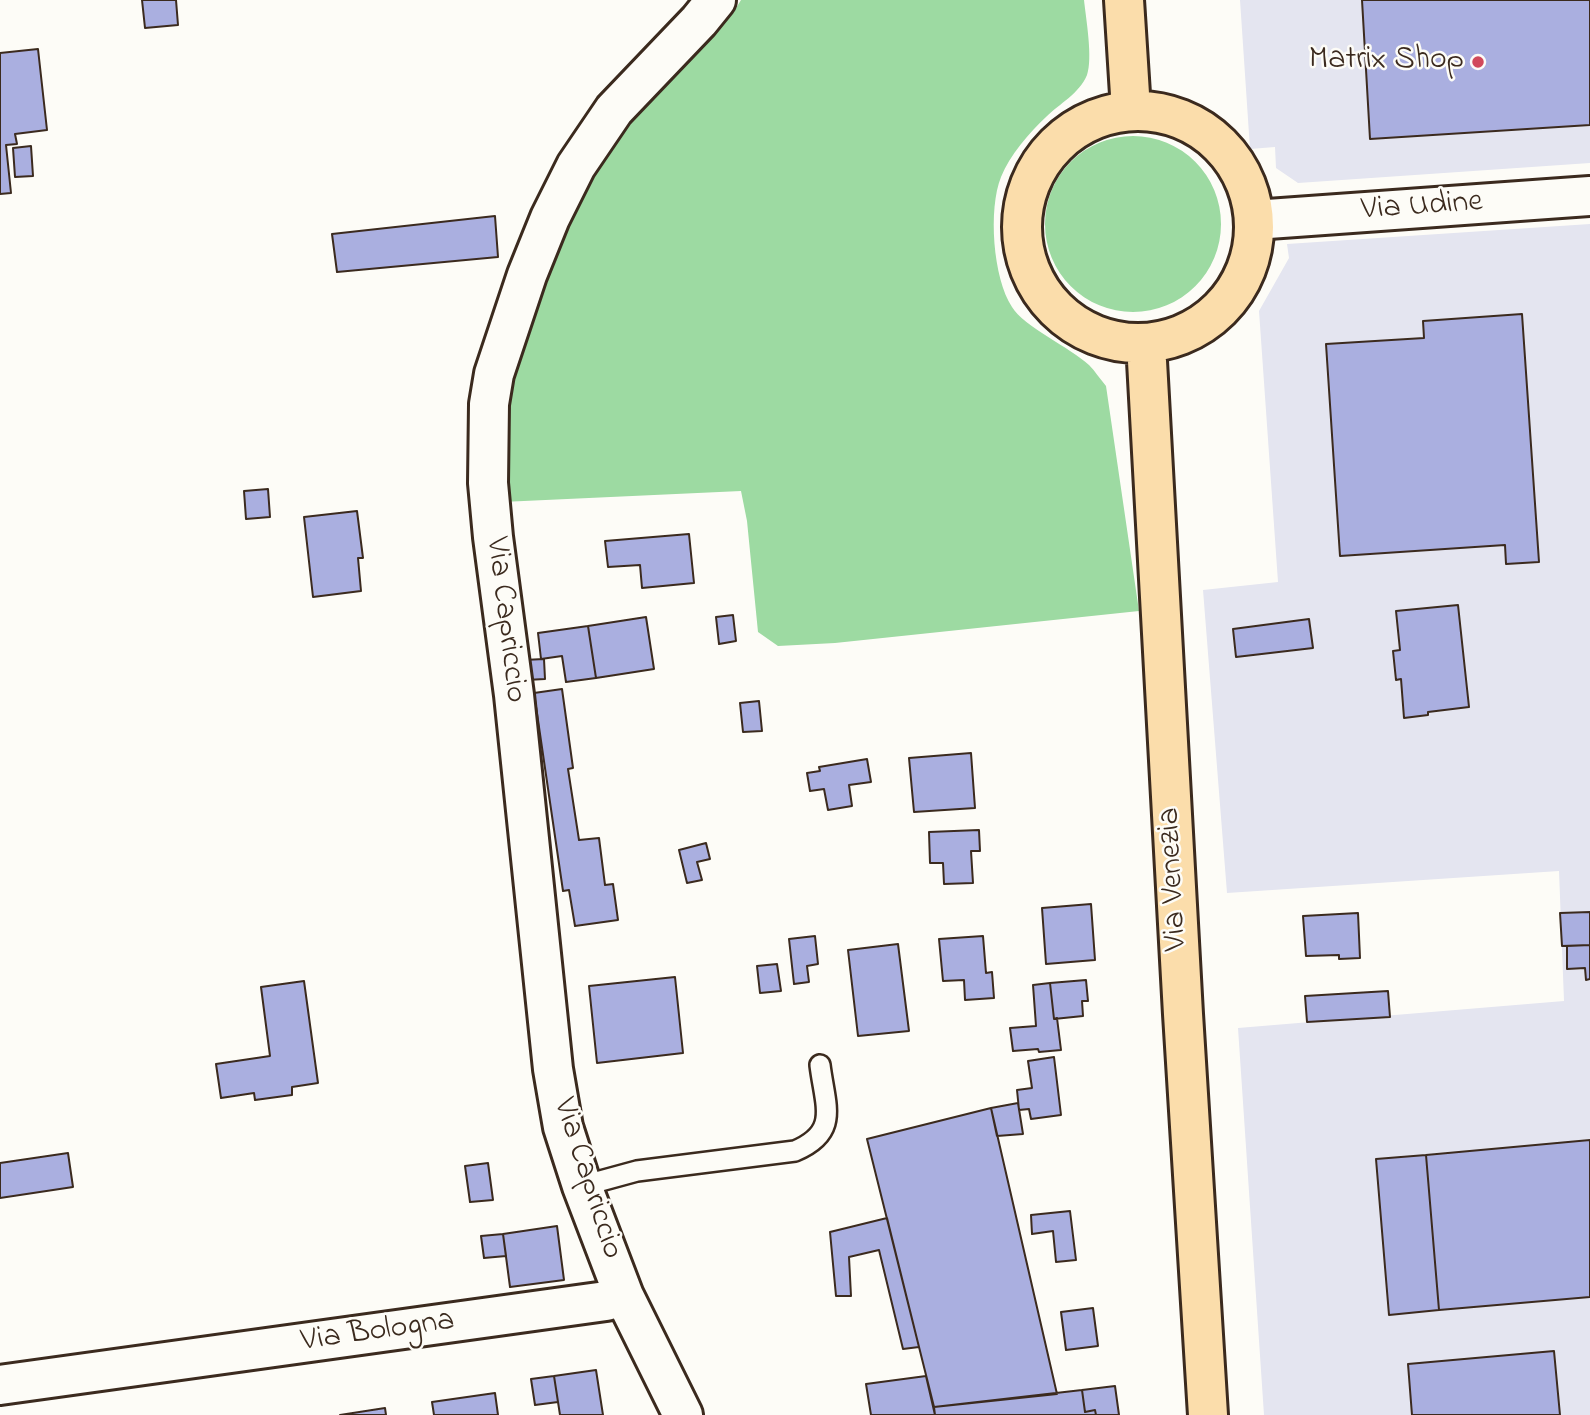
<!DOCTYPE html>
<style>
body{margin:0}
canvas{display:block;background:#fdfcf7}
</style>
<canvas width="1590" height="1415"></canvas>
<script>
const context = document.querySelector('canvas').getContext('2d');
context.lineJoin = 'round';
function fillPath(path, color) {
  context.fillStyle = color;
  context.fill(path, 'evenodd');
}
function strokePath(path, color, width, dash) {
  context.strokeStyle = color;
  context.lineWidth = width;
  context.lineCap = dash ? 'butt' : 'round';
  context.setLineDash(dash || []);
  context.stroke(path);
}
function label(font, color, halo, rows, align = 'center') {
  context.font = font + ' "Indie Flower",sans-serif';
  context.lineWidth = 5;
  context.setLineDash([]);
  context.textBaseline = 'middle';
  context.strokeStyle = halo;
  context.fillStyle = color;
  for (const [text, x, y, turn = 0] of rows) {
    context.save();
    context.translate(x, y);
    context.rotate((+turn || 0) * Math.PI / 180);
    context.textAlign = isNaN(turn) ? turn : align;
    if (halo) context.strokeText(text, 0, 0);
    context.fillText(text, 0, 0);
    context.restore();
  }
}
fillPath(new Path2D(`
 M1240 0H1590V163L1298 183 1276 168 1275 147 1250 149Z
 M1590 224V1415H1264L1238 1028 1564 1001 1559 871 1227 893 1203 590 1278 582 1259 311 1289 258 1287 244Z`), '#e4e5f0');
fillPath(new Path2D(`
 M741 0H1084C1086 19 1093 58 1087 75 1079 94 1060 103 1046 117 1029 133 1010 155 1001 177 988 209 993 278 1012 307 1023 326 1071 348 1089 365 1095 371 1100 379 1106 386L1139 611 835 643 778 646 758 632 747 521 741 491 502 502 503 460 511 385 530 319 575 203 613 138 646 98 700 50 733 13Z
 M1045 224a88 88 0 1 1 176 0a88 88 0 1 1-176 0Z`), '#9ddaa2');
const building = new Path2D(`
 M142 0H176L178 25 145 28Z
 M1362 0H1590V125L1370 139Z
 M38 49 47 130 15 134 17 144 6 145 11 193 0 194V53Z
 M31 146 33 176 15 177 13 148Z
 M495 216 498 257 337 272 332 234Z
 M1522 314 1539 562 1506 564 1505 545 1340 556 1326 344 1424 338 1423 321Z
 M268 489 270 517 246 519 244 491Z
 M357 511 363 558H358L361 591 313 597 304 517Z
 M689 534 694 583 642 588 640 565 608 567 605 541Z
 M1458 605 1469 707 1428 712V715L1404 718 1401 679 1396 680 1393 651 1400 650 1396 611Z
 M733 615 736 641 719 644 716 617Z
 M646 617 654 669 596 678 588 626Z
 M1309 619 1313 648 1236 657 1233 629Z
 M588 626 596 678 566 682 562 656 541 659 538 633Z
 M544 659 545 679 526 680 524 660Z
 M562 689 573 768 568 769 579 840 599 838 605 885 613 884 618 920 575 926 569 890 563 891 534 693Z
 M759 701 762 731 743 732 740 703Z
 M971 753 975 808 914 812 909 758Z
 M867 759 871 782 849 785 852 806 828 810 824 789 810 791 807 773 820 771 819 767Z
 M979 830 980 851H971L973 883 944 884 943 863H930L929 832Z
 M706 843 710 859 697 862 702 880 687 883 679 850Z
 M1091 904 1095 960 1046 964 1042 908Z
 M1590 912V945L1562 946 1560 913Z
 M1358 913 1360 958 1339 959V955L1306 956 1303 916Z
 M815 936 818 964 807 966 809 982 794 984 789 939Z
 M983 936 986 973 992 972 994 998 965 1000 964 980 943 981 939 939Z
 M898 944 909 1031 858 1036 848 950Z
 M1590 945V979L1586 980 1585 968 1567 969V946Z
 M777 964 781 991 760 993 757 966Z
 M675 977 683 1053 597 1063 589 986Z
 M1086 980 1088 1001H1082L1083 1016 1054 1019 1050 983Z
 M304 981 318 1083 292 1087V1095L255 1100 254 1093 221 1098 216 1064 270 1056 261 987Z
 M1050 983 1054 1019 1057 1018 1061 1050 1039 1052 1038 1049 1013 1051 1010 1028 1036 1026 1033 985Z
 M1388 991 1390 1017 1307 1022 1305 996Z
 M1054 1057 1061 1115 1031 1119 1029 1109 1019 1110 1017 1090 1032 1088 1028 1061Z
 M1018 1103 1023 1134 997 1136 991 1108Z
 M991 1108 1057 1394 934 1407 867 1139Z
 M1590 1140V1297L1439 1310 1426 1155Z
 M68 1153 73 1187 0 1198V1163Z
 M1426 1155 1439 1310 1389 1315 1376 1159Z
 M488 1163 493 1200 470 1202 465 1166Z
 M1070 1211 1076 1260 1056 1262 1053 1231 1032 1234 1031 1215Z
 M887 1218 919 1347 903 1349 879 1250 849 1257 851 1296H836L830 1232Z
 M557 1226 564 1280 510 1287 503 1234Z
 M503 1234 506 1256 484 1258 481 1236Z
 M1093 1308 1098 1346 1066 1350 1061 1312Z
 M1554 1351 1560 1415H1412L1408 1364Z
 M596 1370 603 1415H560L554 1376Z
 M554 1376 558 1402 535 1405 531 1379Z
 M926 1376 935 1415H871L866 1384Z
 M1115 1386 1119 1415H1096L1095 1410 1085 1412 1082 1390Z
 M1082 1390 1085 1412 1095 1410 1096 1415H935L934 1407Z
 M495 1393 498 1415H434L432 1402Z
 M385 1408 386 1415H340Z`);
fillPath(building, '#aaafe0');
strokePath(building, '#3b2a1e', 2);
const lane = new Path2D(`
 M582 1186 637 1171 795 1151C840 1132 825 1106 820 1065`);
const street = new Path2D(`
 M1254 220 1590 196
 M0 1385 606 1301 624 1296
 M683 1415 624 1296 582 1186 563 1127 553 1069 514 695 493 537 488 483 489 404 494 374 527 275 550 218 576 166 614 110 699 21 716 0`);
const primary = new Path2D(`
 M1124 0 1131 110
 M1022 227a116 116 0 1 1 232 0a116 116 0 1 1-232 0Z
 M1146 343 1183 1014 1208 1415`);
strokePath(lane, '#3b2a1e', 24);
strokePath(street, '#3b2a1e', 44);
strokePath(primary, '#3b2a1e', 44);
strokePath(lane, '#fdfcf7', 19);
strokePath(street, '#fdfcf7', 38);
strokePath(primary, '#fbddab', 38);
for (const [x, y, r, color] of [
 [1478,62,7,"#d1495b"]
]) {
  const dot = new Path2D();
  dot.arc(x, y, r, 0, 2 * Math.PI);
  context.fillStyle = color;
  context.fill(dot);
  strokePath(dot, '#fdfcf7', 2.5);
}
label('32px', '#3b2a1e', '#fdfcf7', [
 ["Matrix Shop",1464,62]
], 'right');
label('32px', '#3b2a1e', '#fdfcf7', [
 ["Via Udine",1422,208,-4],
 ["Via Capriccio",504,620,83],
 ["Via Venezia",1175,879,-93],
 ["Via Capriccio",586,1179,72],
 ["Via Bologna",378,1333,-8]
]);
</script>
